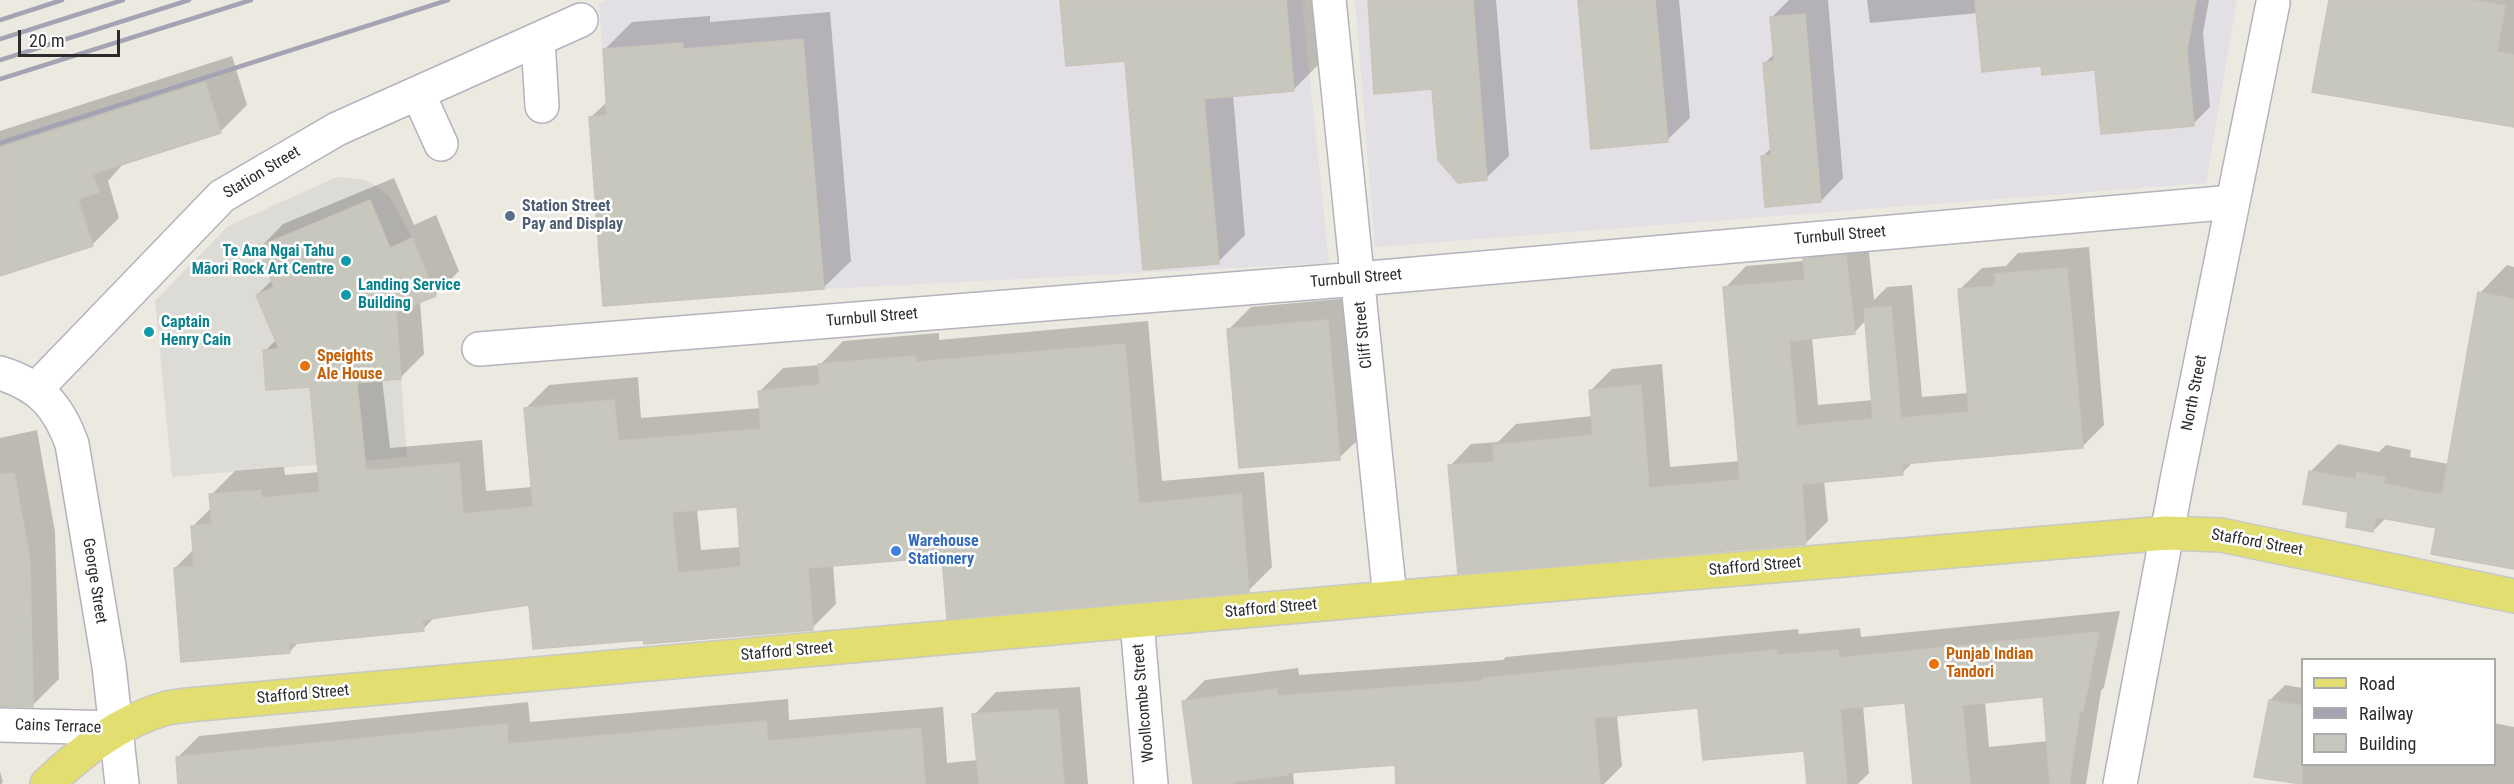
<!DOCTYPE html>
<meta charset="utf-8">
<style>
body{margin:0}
#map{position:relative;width:2514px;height:784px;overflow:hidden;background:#ece9e0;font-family:"Roboto Condensed",sans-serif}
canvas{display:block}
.legend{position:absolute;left:2301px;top:658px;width:195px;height:108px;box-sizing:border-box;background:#fff;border:2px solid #ababab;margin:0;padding:8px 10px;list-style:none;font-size:18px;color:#2c2c2c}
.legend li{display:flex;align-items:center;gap:12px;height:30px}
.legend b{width:30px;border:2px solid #ababab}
.scale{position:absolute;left:18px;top:30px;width:102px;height:27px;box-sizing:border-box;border:3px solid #2c2c2c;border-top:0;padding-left:8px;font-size:18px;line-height:21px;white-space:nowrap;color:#2c2c2c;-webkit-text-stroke:4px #fff;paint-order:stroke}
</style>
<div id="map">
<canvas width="2514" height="784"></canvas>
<ul class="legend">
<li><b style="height:8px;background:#e2de6f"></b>Road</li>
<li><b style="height:8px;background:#a4a3b4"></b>Railway</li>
<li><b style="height:16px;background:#c8c7be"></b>Building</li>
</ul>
<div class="scale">20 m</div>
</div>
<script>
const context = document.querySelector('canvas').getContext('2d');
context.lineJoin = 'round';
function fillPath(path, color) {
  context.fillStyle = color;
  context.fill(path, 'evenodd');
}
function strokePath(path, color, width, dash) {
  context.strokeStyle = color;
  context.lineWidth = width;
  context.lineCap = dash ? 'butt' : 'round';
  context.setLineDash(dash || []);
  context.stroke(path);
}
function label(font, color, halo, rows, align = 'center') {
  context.font = font + ' "Roboto Condensed",sans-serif';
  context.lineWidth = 5;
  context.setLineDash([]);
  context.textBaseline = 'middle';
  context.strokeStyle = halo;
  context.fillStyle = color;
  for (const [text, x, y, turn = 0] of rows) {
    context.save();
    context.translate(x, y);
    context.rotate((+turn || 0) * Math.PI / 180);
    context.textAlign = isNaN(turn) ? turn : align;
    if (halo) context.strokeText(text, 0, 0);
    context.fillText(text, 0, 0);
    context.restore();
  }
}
fillPath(new Path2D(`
 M609 0H1302L1329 263 824 289 603 306 589 117 607 115 599 3Z
 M1355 0H2237L2206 183 1375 247Z`), '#e2dfe5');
fillPath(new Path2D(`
 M337 177 366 180 389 195 412 238 390 248 370 201 274 287 256 295 278 349 266 390 401 379 407 457 172 477 155 301 228 226Z`), '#dcdbd6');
fillPath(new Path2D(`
 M1061 0H1315L1320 63 1293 90 1233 95 1245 235 1218 262 1126 59Z
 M1368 0H1496L1509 156 1486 178 1433 88Z
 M1579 0H1679L1690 118 1667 140Z
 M1789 0H1828L1843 178 1821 201 1762 157 1772 147 1765 63 1775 53 1772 17Z
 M1867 0H2209L2203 33 2210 107 2193 124 2097 69 1978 13 1870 23Z
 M2330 0H2514V126Z
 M830 12 851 261 823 288 591 117 608 101 604 50 632 22 710 16V22Z
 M232 56 247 105 221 131 124 163 108 181 119 218 92 245 0 275V131Z
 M394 178 414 225 436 215 459 271 436 294 420 301 424 354 401 377 382 379 390 448 482 440 486 491 532 487 525 409 549 385 638 377 641 418 761 408 760 391 783 368 820 365 843 341 939 333V340L1148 321 1162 481 1264 472 1272 567 1249 590 943 555 833 565 836 604 812 628 645 638 530 604 436 616 423 629 300 641 289 652 175 568 194 549 193 526 212 507 211 495 235 471 284 467 285 475 320 472 312 385 265 351 276 340 257 295 273 279 260 248 283 224ZM739 505 741 547 701 550 697 509Z
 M1867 234 1874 300 1887 287 1912 285 1922 397 1969 393 1960 289 1982 268 2006 266 2018 253 2089 247 2104 425 2083 446 1914 461 1902 473 1824 480 1828 521 1806 543 1450 466 1471 444 1498 442 1516 424 1593 416 1590 391 1612 369 1662 364 1670 467 1740 461 1725 288 1746 266 1805 261 1827 238ZM1866 320 1873 400 1818 405 1812 337 1854 333Z
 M2507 265 2514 267V568L2437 527 2386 518 2373 531 2311 471 2338 444 2379 452 2386 445 2411 450 2410 457 2449 464 2480 293Z
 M1350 298 1362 436 1339 458 1228 330 1251 307Z
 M37 430 55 532 59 679 32 706 0 707V438Z
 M2120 611 2104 687 2101 691 2086 784H1914L1906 701 1863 705 1869 773 1858 784H1809L1806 749 1700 707 1617 715 1622 766 1604 784H1398L1396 763 1293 771 1294 784H1195L1184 701 1205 680 1298 668 1299 675 1503 660 1506 657 1798 629 1799 634 1860 628 1861 637ZM2045 696 2048 741 1989 747 1985 701Z
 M2285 685 2302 688V764H2494V723L2514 727V784H2298L2256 776 2270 700Z
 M1080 687 1088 784H180L177 758 199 736 528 702 530 722 788 699 789 720 943 707 947 763 978 760 974 715 996 692Z
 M0 771 3 782 1 784H0Z`), '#0003');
const building = new Path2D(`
 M1060 0H1286L1294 91 1204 99 1219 264 1143 270 1125 61 1066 66Z
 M1368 0H1473L1487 180 1458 183 1438 160 1432 89 1374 94Z
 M1578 0H1655L1668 142 1591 149Z
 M1975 0H2196L2187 51 2194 126 2101 134 2095 70 2042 75 2041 66 1982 72Z
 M2329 0H2470L2505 6 2497 52 2514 55V127L2312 92Z
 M1805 14 1821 202 1765 207 1761 156 1771 155 1763 63 1774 61 1770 17Z
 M803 39 824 289 603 306 589 117 607 115 603 49 683 43V49Z
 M205 82 221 133 93 174 99 192 78 199 93 246 0 276V148Z
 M370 200 390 248 412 238 436 296 396 312 401 379 357 383 366 471 459 463 463 514 533 507 524 408 614 400 618 441 761 429 758 391 820 385 818 364 915 356 916 362 1125 344 1139 504 1241 494 1249 592 947 619 942 557 808 568 813 630 644 644 643 640 533 649 529 605 422 620 424 631 289 644 290 653 181 662 174 568 194 566 191 526 212 524 209 494 261 490 262 498 320 492 310 387 266 390 263 350 279 349 256 295 274 287 258 247ZM737 507 741 567 678 573 672 512Z
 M1846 255 1855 334 1789 341 1797 426 1873 419 1864 309 1891 306 1901 418 1969 412 1958 289 1995 286V274L2067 268 2083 448 1902 464 1903 475 1802 484 1806 544 1458 574 1448 465 1494 462 1493 445 1593 435 1589 390 1641 385 1649 488 1740 480 1723 287 1805 280 1803 259Z
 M2478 292 2514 299V569L2431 554 2436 528 2376 517 2373 532 2346 527 2348 512 2303 504 2309 471 2356 479 2357 472 2385 477 2383 484 2442 495Z
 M1328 320 1340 460 1239 468 1227 329Z
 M14 473 30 559 33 707 0 706V475Z
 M2099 632 2083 711H2080L2069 784H2050L2043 697 1962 705 1970 784H1913L1905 703 1840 709 1847 784H1807L1804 751 1703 760 1698 708 1594 718 1600 784H1396L1395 765 1287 773 1288 775 1233 782 1234 784H1193L1182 701 1277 689 1278 696 1483 681V678L1777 650 1778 655 1838 650 1839 658Z
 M2269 700 2302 706V784L2254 777Z
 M1058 709 1064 784H979L972 714Z
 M766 721 768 741 921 728 925 784H178L176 757 507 724 508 744Z`);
fillPath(building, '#c8c7be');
strokePath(building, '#c7c5b9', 1.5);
const minor = new Path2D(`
 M1329 0 1390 598
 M538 40 542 106
 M418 93 441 144
 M479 349 1358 279 2233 202
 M0 373C39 385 58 405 72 444L109 666 122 784
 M36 389 222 196 337 129 581 20
 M1137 622 1151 784
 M0 725 116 728
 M2120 784 2177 480 2273 3`);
const major = new Path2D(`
 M47 784C82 751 120 721 167 708 177 706 188 705 199 704L1390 598 2166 533 2221 535 2514 596`);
strokePath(minor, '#b3b3be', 36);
strokePath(major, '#c8c8c8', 36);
strokePath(minor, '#fff', 33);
strokePath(major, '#e2de6f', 33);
strokePath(new Path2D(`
 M0 20 62 0
 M0 39 123 0
 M0 60 189 0
 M0 79 251 0
 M0 143 448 0`), '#a4a3b4', 4.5);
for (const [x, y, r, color] of [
 [510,216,6,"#5c6f8a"],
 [346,261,6,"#0f9aa8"],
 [346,295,6,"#0f9aa8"],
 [149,332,6,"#0f9aa8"],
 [305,366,6,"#e8710a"],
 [896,551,6,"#3f7fe0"],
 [1934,664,6,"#e8710a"]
]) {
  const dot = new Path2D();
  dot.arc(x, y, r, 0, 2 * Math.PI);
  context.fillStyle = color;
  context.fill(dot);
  strokePath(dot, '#fff', 2);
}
label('16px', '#2c2c2c', '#fff', [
 ["Station Street",262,173,-31],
 ["Turnbull Street",1840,236,-5],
 ["Turnbull Street",1356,279,-5],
 ["Turnbull Street",872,318,-5],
 ["Cliff Street",1364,335,-96],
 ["North Street",2195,393,-79],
 ["Stafford Street",2257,543,10],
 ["Stafford Street",1755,567,-5],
 ["George Street",94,581,81],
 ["Stafford Street",1271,609,-5],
 ["Stafford Street",787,652,-5],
 ["Stafford Street",303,695,-5],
 ["Woollcombe Street",1144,703,-95],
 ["Cains Terrace",58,727,2]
]);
label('bold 16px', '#4e5e75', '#fff', [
 ["Station Street",522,207],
 ["Pay and Display",522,225]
], 'left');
label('bold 16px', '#0d838f', '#fff', [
 ["Te Ana Ngai Tahu",334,252,"right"],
 ["Māori Rock Art Centre",334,270,"right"],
 ["Landing Service",358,286],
 ["Building",358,304],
 ["Captain",161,323],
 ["Henry Cain",161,341]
], 'left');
label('bold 16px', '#c56008', '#fff', [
 ["Speights",317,357],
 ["Ale House",317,375],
 ["Punjab Indian",1946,655],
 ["Tandori",1946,673]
], 'left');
label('bold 16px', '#366cbe', '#fff', [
 ["Warehouse",908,542],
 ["Stationery",908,560]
], 'left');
</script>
